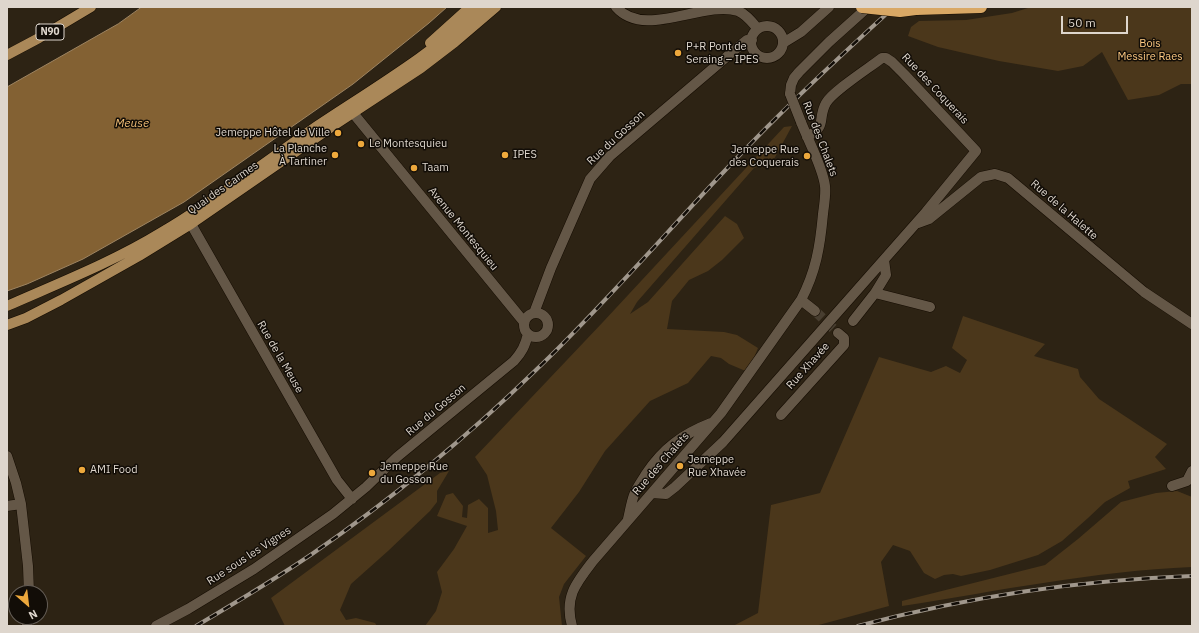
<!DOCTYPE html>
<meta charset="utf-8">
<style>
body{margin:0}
#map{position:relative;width:1199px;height:633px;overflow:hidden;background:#2d2314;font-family:"IBM Plex Sans",sans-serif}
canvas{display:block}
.frame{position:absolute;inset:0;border:8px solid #ded6cd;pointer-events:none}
.north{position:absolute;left:8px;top:585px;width:40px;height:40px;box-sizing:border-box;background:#120d07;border:1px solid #645d56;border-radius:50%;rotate:152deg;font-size:11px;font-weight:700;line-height:16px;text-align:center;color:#ded6cd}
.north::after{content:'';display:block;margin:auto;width:14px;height:18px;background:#eda83c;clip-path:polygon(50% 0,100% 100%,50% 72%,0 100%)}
.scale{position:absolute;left:1061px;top:16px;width:67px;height:18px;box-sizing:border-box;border:2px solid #ded6cd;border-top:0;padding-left:5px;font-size:12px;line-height:14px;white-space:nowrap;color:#ded6cd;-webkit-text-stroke:3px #120d07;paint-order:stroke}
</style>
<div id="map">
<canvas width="1199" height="633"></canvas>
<div class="frame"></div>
<div class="north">N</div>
<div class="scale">50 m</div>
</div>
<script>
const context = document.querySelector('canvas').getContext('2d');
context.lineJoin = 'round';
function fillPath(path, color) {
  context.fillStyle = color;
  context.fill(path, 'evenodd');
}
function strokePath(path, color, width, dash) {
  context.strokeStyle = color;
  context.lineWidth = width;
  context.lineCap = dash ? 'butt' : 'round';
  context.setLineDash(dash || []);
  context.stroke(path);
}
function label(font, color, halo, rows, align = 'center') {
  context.font = font + ' "IBM Plex Sans",sans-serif';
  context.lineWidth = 3;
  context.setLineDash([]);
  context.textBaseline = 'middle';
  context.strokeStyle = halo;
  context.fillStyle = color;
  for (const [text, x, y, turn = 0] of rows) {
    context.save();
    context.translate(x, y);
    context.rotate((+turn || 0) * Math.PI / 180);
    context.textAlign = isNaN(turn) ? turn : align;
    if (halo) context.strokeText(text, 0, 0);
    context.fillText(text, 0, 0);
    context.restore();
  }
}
fillPath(new Path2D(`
 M1031 7H1192V84H1181L1159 95 1128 100 1102 52 1083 66 1058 71 999 61 938 47 908 36 911 27 919 21 966 20 1012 13Z
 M792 126 773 161 754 168 637 302 630 314 648 302 725 216 737 224 744 238 722 260 708 271 689 280 672 301 667 329 724 332 737 335 758 348 748 372 729 364 721 358 711 356 688 383 650 401 605 451 579 492 551 528 586 556 564 584 559 597 562 626H425L436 611 442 592 437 572 454 549 467 526 437 516 446 495 453 493 463 506 462 517 467 518 468 505 479 499 488 508V533L498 530 496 511 487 475 475 457 603 322 784 127Z
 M963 316 1045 344 1034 356 1078 369 1080 377 1099 399 1167 444 1155 457 1166 469 1128 481 1130 488 1105 502 1088 518 1062 541 1038 555 990 570 961 576 953 574 944 575 935 579 924 573 910 551 893 545 881 562 889 606 815 626H733L758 613 771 505 820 493 879 357 931 372 946 366 960 373 967 360 952 348Z
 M449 471 437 491V502L430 511 388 551 351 584 340 610 346 620 356 618 375 623 377 626H285L271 598 440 473Z
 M1177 491 1192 497V567C1094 571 999 591 902 606V601L1045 565 1078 539 1121 502 1156 493Z`), '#4b371b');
const water = new Path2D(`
 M142 7H447L429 23 353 84 184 202 83 259 27 284 7 291V87L118 24Z`);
fillPath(water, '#836133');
strokePath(water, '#9e8461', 1);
strokePath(new Path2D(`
 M815 311 838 333`), '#483e30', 10, [10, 5]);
const minor = new Path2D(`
 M616 7C645 40 702 0 738 11 746 14 752 22 758 29
 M751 42a16 16 0 1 1 32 0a16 16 0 1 1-32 0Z
 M783 43 801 32 829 7
 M790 94 791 85 794 78 799 72 829 42 868 7
 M353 113 524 322
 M918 223 929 219 981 177 995 174 1008 178 1144 292 1192 324
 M191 224 337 480 352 499
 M875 293 930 307
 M801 300 815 311
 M524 325a12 12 0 1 1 24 0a12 12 0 1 1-24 0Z
 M534 313 551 268 590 179 610 156 737 48 747 40H752
 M853 321 875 293 886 275 884 260
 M781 415 844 345V338L838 333
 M7 456 16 483 21 504 28 566 29 593
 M1187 481 1192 471
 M1172 486 1187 481
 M652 493 666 494 675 487 723 442 926 212 976 151 904 74 892 62 886 58H882C869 68 833 91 826 103 817 119 828 126 807 137
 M7 506 21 504
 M628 519C630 511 631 503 634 495 637 487 642 481 646 474 663 448 683 434 711 423
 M27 626V617
 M156 626 188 609 254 569 333 514 366 487 397 457 514 361C522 352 525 346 528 334
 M572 626C564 597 576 583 593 561L721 413 801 300C816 271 820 247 823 214 824 205 826 195 825 186 823 168 808 140 801 122`);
const major = new Path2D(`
 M430 43 470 7
 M7 55 39 38 91 7
 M7 306C59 283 113 262 162 232 215 201 263 163 314 128 371 90 432 54 483 7
 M7 325 26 318 61 300 139 256 191 224 333 126 421 68 455 42 496 7`);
const highway = new Path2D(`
 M909 7 916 9 981 7`);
strokePath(minor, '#150c02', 11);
strokePath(major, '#150c02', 11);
strokePath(highway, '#150c02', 13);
strokePath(minor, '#645747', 10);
strokePath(major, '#aa8859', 10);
strokePath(highway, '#d9a865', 12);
const rail = new Path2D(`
 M196 626C235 603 274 580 312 554 392 499 467 437 537 369 606 303 668 230 734 161 785 107 839 57 894 7
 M858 626C967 597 1080 580 1192 576`);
strokePath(rail, '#a0978c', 4);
strokePath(rail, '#120d07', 2.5, [8]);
const minorBridge = new Path2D(`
 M790 94 801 122`);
const highwayBridge = new Path2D(`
 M862 7 900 11 916 9`);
strokePath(minorBridge, '#150c02', 11, []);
strokePath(highwayBridge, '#150c02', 13, []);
strokePath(minorBridge, '#645747', 10);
strokePath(highwayBridge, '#d9a865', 12);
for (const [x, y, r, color] of [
 [678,53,4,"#eda83c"],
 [338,133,4,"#eda83c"],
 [361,144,4,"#eda83c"],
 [335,155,4,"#eda83c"],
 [505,155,4,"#eda83c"],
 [807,156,4,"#eda83c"],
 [414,168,4,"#eda83c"],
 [680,466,4,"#eda83c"],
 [82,470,4,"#eda83c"],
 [372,473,4,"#eda83c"]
]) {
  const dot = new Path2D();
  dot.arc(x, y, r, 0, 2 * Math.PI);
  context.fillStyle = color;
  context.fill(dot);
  strokePath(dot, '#120d07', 1.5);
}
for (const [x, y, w] of [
 [50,32,28]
]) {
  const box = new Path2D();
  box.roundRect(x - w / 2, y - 8, w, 16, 3);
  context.fillStyle = '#120d07';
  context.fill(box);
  strokePath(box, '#ded6cd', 1);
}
label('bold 10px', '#ded6cd', null, [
 ["N90",50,32]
]);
label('11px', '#fdc982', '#120d07', [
 ["Bois",1150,44],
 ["Messire Raes",1150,57]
]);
label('11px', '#ded6cd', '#120d07', [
 ["P+R Pont de",686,47],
 ["Seraing – IPES",686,60],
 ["Jemeppe Hôtel de Ville",330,133,"right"],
 ["Le Montesquieu",369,144],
 ["La Planche",327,149,"right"],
 ["À Tartiner",327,162,"right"],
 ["Jemeppe Rue",799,150,"right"],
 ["des Coquerais",799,163,"right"],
 ["IPES",513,155],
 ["Taam",422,168],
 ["Jemeppe",688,460],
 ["Rue Xhavée",688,473],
 ["Jemeppe Rue",380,467],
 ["du Gosson",380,480],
 ["AMI Food",90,470]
], 'left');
label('11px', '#ded6cd', '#120d07', [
 ["Rue des Coquerais",935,89,47],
 ["Rue du Gosson",616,138,-43],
 ["Rue des Chalets",820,139,69],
 ["Quai des Carmes",223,188,-35],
 ["Rue de la Halette",1064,210,41],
 ["Avenue Montesquieu",463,229,51],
 ["Rue de la Meuse",280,357,60],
 ["Rue Xhavée",808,366,-48],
 ["Rue du Gosson",436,410,-40],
 ["Rue des Chalets",661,464,-49],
 ["Rue sous les Vignes",249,556,-33]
]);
label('italic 12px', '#eebb74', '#120d07', [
 ["Meuse",132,124]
]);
</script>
